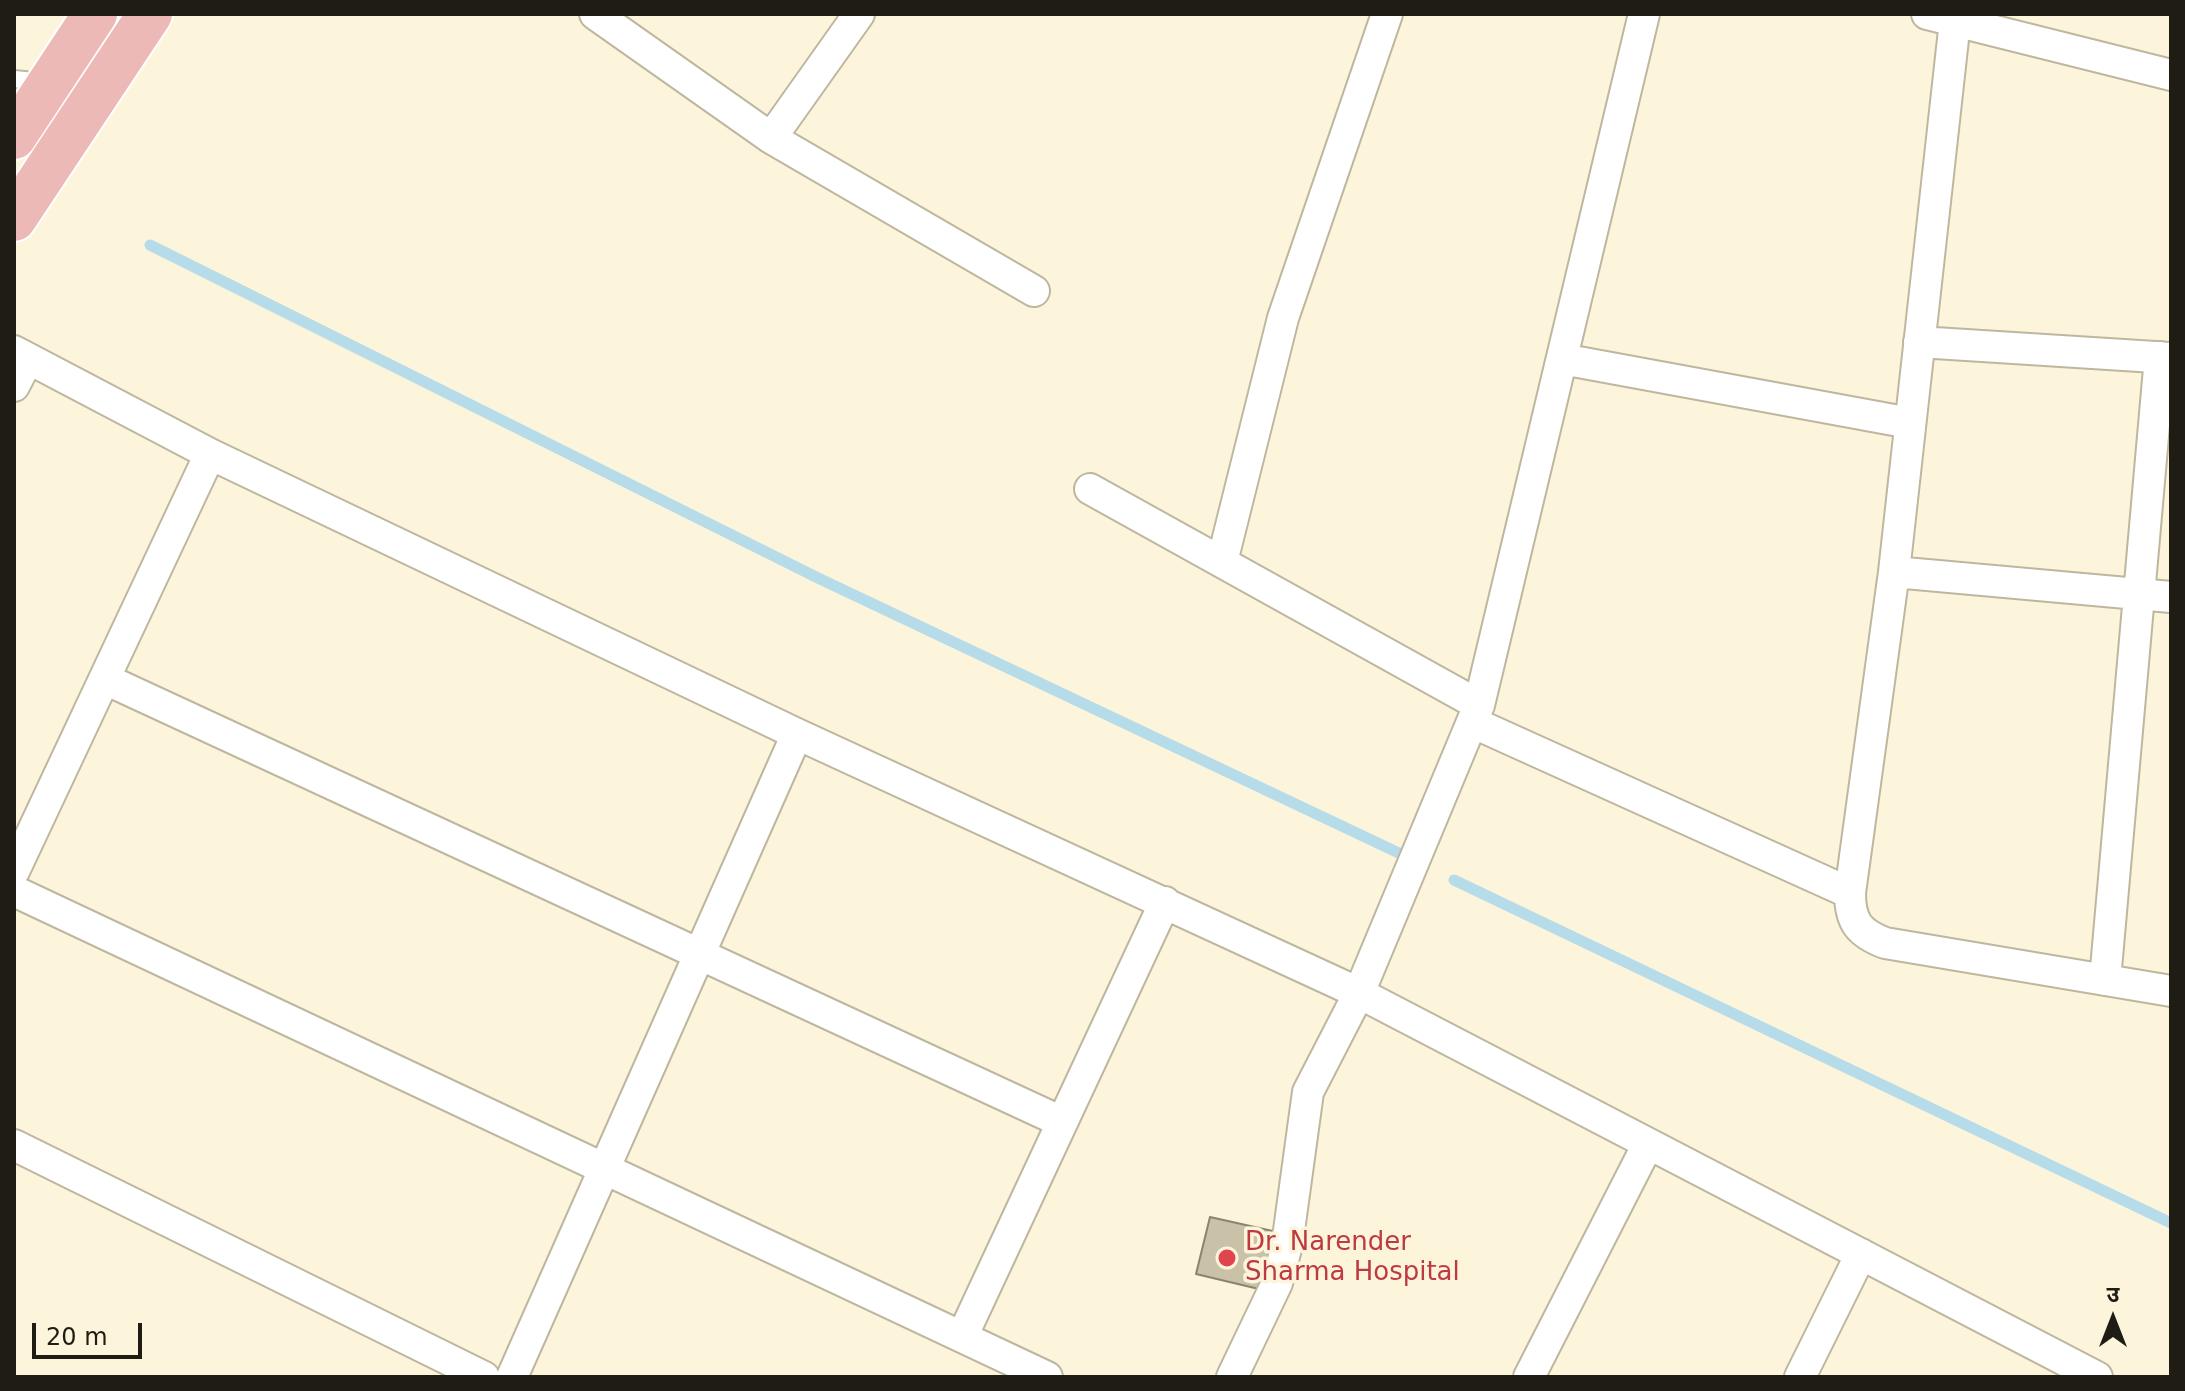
<!DOCTYPE html>
<meta charset="utf-8">
<style>
body{margin:0}
#map{position:relative;width:2185px;height:1391px;overflow:hidden;background:#fcf4db;font-family:"DejaVu Sans","Noto Sans Devanagari",sans-serif}
canvas{display:block}
.frame{position:absolute;inset:0;border:16px solid #1f1d13;pointer-events:none}
.north{position:absolute;left:2073px;top:1279px;width:80px;height:80px;-webkit-text-stroke:6px #fcf4db;paint-order:stroke;rotate:0deg;font-size:22px;font-weight:700;line-height:32px;text-align:center;color:#1f1d13}
.north::after{content:'';display:block;margin:auto;width:28px;height:36px;background:#1f1d13;clip-path:polygon(50% 0,100% 100%,50% 72%,0 100%)}
.scale{position:absolute;left:32px;top:1323px;width:110px;height:36px;box-sizing:border-box;border:4px solid #1f1d13;border-top:0;padding-left:10px;font-size:24px;line-height:28px;white-space:nowrap;color:#1f1d13;-webkit-text-stroke:6px #fcf4db;paint-order:stroke}
</style>
<div id="map">
<canvas width="2185" height="1391"></canvas>
<div class="frame"></div>
<div class="north">उ</div>
<div class="scale">20 m</div>
</div>
<script>
const context = document.querySelector('canvas').getContext('2d');
context.lineJoin = 'round';
function strokePath(path, color, width, dash) {
  context.strokeStyle = color;
  context.lineWidth = width;
  context.lineCap = dash ? 'butt' : 'round';
  context.setLineDash(dash || []);
  context.stroke(path);
}
function fillPath(path, color) {
  context.fillStyle = color;
  context.fill(path, 'evenodd');
}
function label(font, color, halo, rows, align = 'center') {
  context.font = font + ' "DejaVu Sans",sans-serif';
  context.lineWidth = 7;
  context.setLineDash([]);
  context.textBaseline = 'middle';
  context.strokeStyle = halo;
  context.fillStyle = color;
  for (const [text, x, y, turn = 0] of rows) {
    context.save();
    context.translate(x, y);
    context.rotate((+turn || 0) * Math.PI / 180);
    context.textAlign = isNaN(turn) ? turn : align;
    if (halo) context.strokeText(text, 0, 0);
    context.fillText(text, 0, 0);
    context.restore();
  }
}
strokePath(new Path2D(`
 M150 245 818 578 1403 855
 M1454 880 2171 1223`), '#b6dbe9', 11);
const building = new Path2D(`
 M1210 1217 1277 1232 1263 1290 1196 1274Z`);
fillPath(building, '#c9c2a9');
strokePath(building, '#8b846d', 2);
const service = new Path2D(`
 M14 79 44 82`);
const minor = new Path2D(`
 M595 14 771 138 1034 291
 M1927 14 2171 75
 M771 138 859 14
 M1919 342 2171 358
 M14 351 210 454 797 734 1359 993 2097 1377
 M1562 359 1910 423
 M14 386 28 359
 M1090 489 1479 705
 M1222 562 1283 318 1387 14
 M1894 572 2171 597
 M105 679 1062 1122
 M1474 723 1850 893C1850 922 1859 933 1885 943L2171 991
 M14 871 210 454
 M14 891 1047 1377
 M1850 893 1894 572 1955 21
 M2105 980 2160 357
 M14 1145 484 1377
 M962 1337 1165 902
 M512 1377 797 734
 M1232 1377 1277 1283 1287 1245 1308 1092 1359 993 1479 705 1644 14
 M1529 1377 1648 1144
 M1800 1377 1861 1254`);
const primary = new Path2D(`
 M14 137 95 14
 M14 219 150 14`);
strokePath(service, '#beb79f', 20);
strokePath(minor, '#beb79f', 34);
strokePath(primary, '#fff', 48);
strokePath(service, '#fff', 16);
strokePath(minor, '#fff', 30);
strokePath(primary, '#ecb9b7', 44);
for (const [x, y, r, color] of [
 [1227,1258,10,"#e0444e"]
]) {
  const dot = new Path2D();
  dot.arc(x, y, r, 0, 2 * Math.PI);
  context.fillStyle = color;
  context.fill(dot);
  strokePath(dot, '#fcf4db', 3);
}
label('26px', '#be3a42', '#fcf4db', [
 ["Dr. Narender",1245,1243],
 ["Sharma Hospital",1245,1273]
], 'left');
</script>
